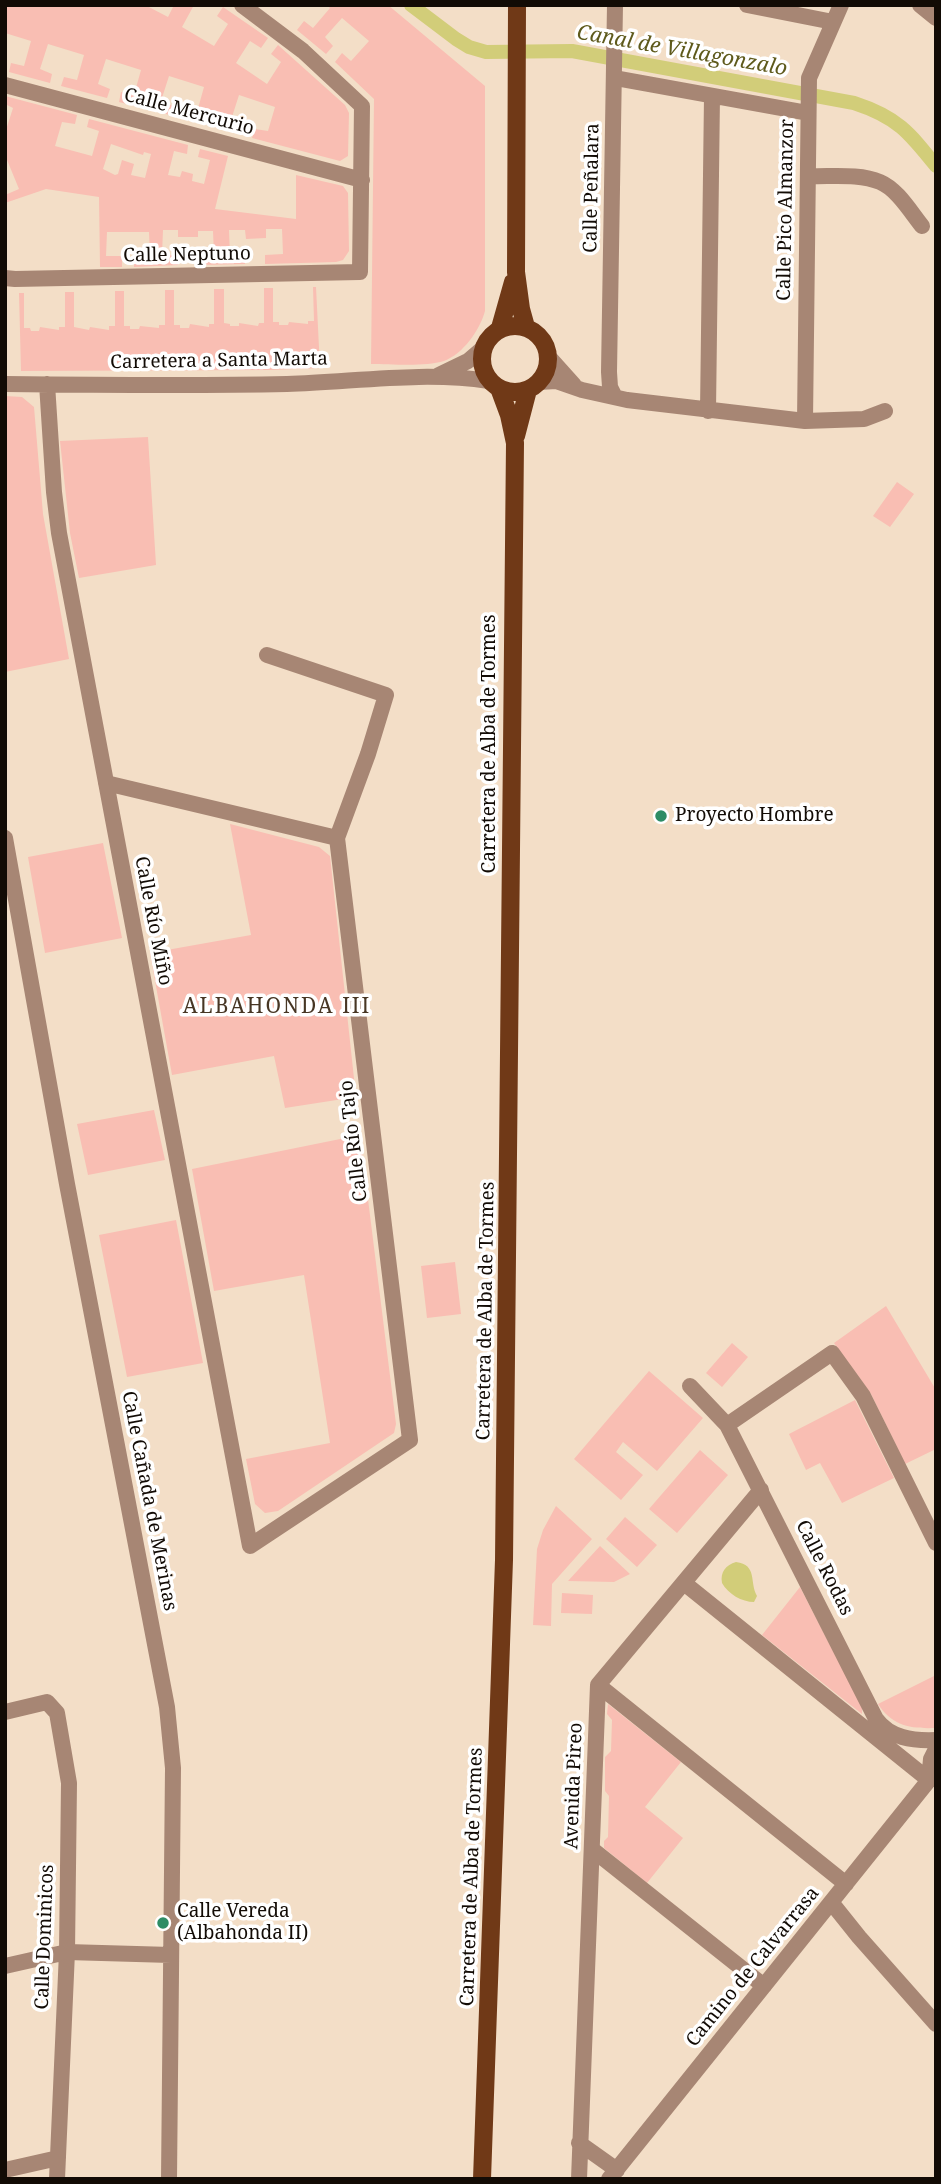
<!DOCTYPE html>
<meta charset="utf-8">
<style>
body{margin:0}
#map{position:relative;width:941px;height:2184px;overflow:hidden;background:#f3dec7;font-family:"Noto Serif",serif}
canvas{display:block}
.frame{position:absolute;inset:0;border:7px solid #120b05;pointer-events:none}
</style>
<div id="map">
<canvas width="941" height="2184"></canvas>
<div class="frame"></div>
</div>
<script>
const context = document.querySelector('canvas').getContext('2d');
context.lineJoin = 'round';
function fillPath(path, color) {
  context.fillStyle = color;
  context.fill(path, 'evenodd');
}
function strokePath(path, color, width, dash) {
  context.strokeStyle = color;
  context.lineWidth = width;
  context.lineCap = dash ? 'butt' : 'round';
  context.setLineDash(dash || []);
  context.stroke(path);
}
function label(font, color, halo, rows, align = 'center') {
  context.font = font + ' "Noto Serif",serif';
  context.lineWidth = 7;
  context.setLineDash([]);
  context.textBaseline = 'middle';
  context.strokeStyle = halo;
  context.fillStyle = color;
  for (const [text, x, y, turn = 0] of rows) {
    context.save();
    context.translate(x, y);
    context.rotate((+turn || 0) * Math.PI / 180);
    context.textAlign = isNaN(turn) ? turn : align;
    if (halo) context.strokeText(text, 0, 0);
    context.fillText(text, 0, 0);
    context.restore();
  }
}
fillPath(new Path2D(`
 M5 5H145L168 17 174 5H194L182 27 214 46 228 24 217 16 223 7 268 38 261 48 250 41 236 63 267 84 281 62 271 54 278 45 345 105 349 113 348 156 340 161 252 138 255 129 268 131 275 107 239 95 231 120 243 125 241 134 182 118 184 109 197 112 204 87 169 76 161 101 173 106 170 115 119 102 121 92 134 95 141 70 106 59 98 84 110 89 107 98 61 86 64 77 77 80 84 55 48 44 40 69 52 74 50 83 9 72 11 63 24 66 31 41 5 33Z
 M327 5H388L485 86V311C480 330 463 354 444 361 425 367 392 364 371 364L374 99 335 62 342 53 351 61 369 41 342 18 325 37 333 46 326 54 297 30 304 21 313 28 330 8Z
 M5 96 77 115 75 124 62 122 55 146 92 156 99 131 87 127 89 119 188 145 187 154 174 151 168 175 180 177 182 171 193 174 192 181 204 184 210 160 198 157 200 149 228 156 215 209 296 219V175L343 186 348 193 349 251 343 260 336 262 265 264V255L283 254 282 229H266V238L246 239 245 230H229L230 255H246L245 264 198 265V255H214L213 231H198V237H178V230H163L162 255H178V265L134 267V256H150L149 232H107L106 256H122V267H100L99 197 46 189 5 203V195L19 189 5 155V133L13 108 5 104ZM111 144 143 155 144 152 151 154 145 178 131 175 134 164 122 160 118 174 115 175 103 169Z
 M313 287H316L320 368 269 370 21 371 19 293H24V328H30L31 331H39L40 327 59 330V327H65V292H74V327L89 330 90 327 109 330V326H115V291H124V326H130V329H139L140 326 159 328V325H165V290H174V325H180V328H189L190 324 209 327V324H214V289H224V323L230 324V326H239V323L258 326 259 323H264V288H273V322H279V325H288L289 322 308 324V321H314Z
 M5 396 22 397 34 407 43 514 69 659 5 672Z
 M148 437 156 565 79 578 70 533 60 441Z
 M897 482 914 494 890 527 873 516Z
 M230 824 319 847 330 856 356 1097 285 1108 274 1056 172 1075 150 953 251 935Z
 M103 843 122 938 45 953 28 857Z
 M154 1110 165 1160 88 1175 77 1124Z
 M360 1135 396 1424 394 1433 278 1511 265 1513 255 1504 246 1459 330 1443 304 1275 214 1291 192 1169Z
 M176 1220 203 1363 127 1377 99 1235Z
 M455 1262 461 1314 427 1318 421 1266Z
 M886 1306 936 1390V1449L905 1464 871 1394 834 1343Z
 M732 1343 748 1357 722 1387 706 1373Z
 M649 1371 703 1418 657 1471 623 1442 616 1452 643 1475 621 1500 574 1459Z
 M855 1400 894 1478 842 1503 820 1463 806 1470 789 1434Z
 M700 1450 728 1475 677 1533 649 1509Z
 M556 1506 592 1539 552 1584 551 1626 533 1625 537 1549 543 1530Z
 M625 1517 657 1545 637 1567 606 1539Z
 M600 1546 630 1574 614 1582 568 1581Z
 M800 1587 862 1707V1714L762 1635Z
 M562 1593 593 1595 592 1614 561 1613Z
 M936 1675V1728C911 1729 892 1726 878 1704Z
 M608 1704 681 1762 645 1807 683 1838 647 1883 604 1848V1841L608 1837 609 1796 605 1791V1757L611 1751 612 1720 607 1714Z`), '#f9beb3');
fillPath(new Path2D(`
 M736 1562C758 1565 749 1582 757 1596L754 1602C742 1602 728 1594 722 1583 720 1572 726 1565 736 1562Z`), '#d2cd79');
strokePath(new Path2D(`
 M411 5 456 39 469 47 486 52 572 51 854 103C897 117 909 132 936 166`), '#d2cd79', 14);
strokePath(new Path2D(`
 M747 5 833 22
 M920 5 936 18
 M615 78 808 113
 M5 85 362 180
 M808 176C830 177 859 173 880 182 897 189 910 211 922 226
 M5 278 15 279 360 272 362 106 303 51 242 5
 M548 356 574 385
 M439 375 468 361 482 349
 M539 382 556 381 582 390 627 400 805 421 864 419 885 411
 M5 384C99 385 193 386 287 384 355 382 422 371 489 381
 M47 384 54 492 59 533 250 1546 410 1440 337 838 368 754 386 695 267 655
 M615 397 610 387 609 372 615 5
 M708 411 712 96
 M805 421 809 78 841 5
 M106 783 337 838
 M5 838 67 1184 167 1707 173 1768 169 2179
 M690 1386 727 1425 876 1719C890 1738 912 1741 936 1740
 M727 1425 832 1353 863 1396 936 1543
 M684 1583 929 1780
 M598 1685 846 1884
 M5 1712 47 1702 57 1713 69 1783 67 1952 57 2179
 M929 1780 931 1759 936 1749
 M593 1850 764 1986
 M831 1902 859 1937 936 2024
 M5 1966 67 1952 171 1955
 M579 2143 617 2170
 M5 2170 58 2158
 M579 2179 598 1685 761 1490
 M609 2179 929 1780 936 1778`), '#a78674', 16);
strokePath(new Path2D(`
 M517 5 516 272 521 309 526 327
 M482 359a33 33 0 1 1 66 0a33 33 0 1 1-66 0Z
 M500 328 513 282
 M516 436 528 390
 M482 2179 504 1560 515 443 509 415 499 388`), '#703917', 18);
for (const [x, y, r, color] of [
 [661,816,7,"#2d8c65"],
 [163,1923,7,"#2d8c65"]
]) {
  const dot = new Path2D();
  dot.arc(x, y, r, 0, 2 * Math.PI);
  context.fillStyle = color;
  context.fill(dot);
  strokePath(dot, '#fff', 2.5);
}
label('19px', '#120b05', '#fff', [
 ["Calle Mercurio",189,112,15],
 ["Calle Peñalara",592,188,-89],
 ["Calle Pico Almanzor",786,210,-89],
 ["Calle Neptuno",187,255,-1],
 ["Carretera a Santa Marta",219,361,-1],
 ["Carretera de Alba de Tormes",490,744,-90],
 ["Calle Río Miño",153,921,79],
 ["Calle Río Tajo",354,1141,-97],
 ["Carretera de Alba de Tormes",486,1311,-89],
 ["Calle Cañada de Merinas",149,1501,79],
 ["Calle Rodas",824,1568,63],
 ["Avenida Pireo",574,1786,-88],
 ["Carretera de Alba de Tormes",472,1877,-88],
 ["Calle Dominicos",45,1937,-88],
 ["Camino de Calvarrasa",753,1967,-51]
]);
label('19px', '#120b05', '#fff', [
 ["Proyecto Hombre",675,816],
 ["Calle Vereda",177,1912],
 ["(Albahonda II)",177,1934]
], 'left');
label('italic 21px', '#5e5a1c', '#fff', [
 ["Canal de Villagonzalo",682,51,10]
]);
context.letterSpacing = '2px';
label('21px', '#473624', '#fff', [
 ["ALBAHONDA III",277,1007]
]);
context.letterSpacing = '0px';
</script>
